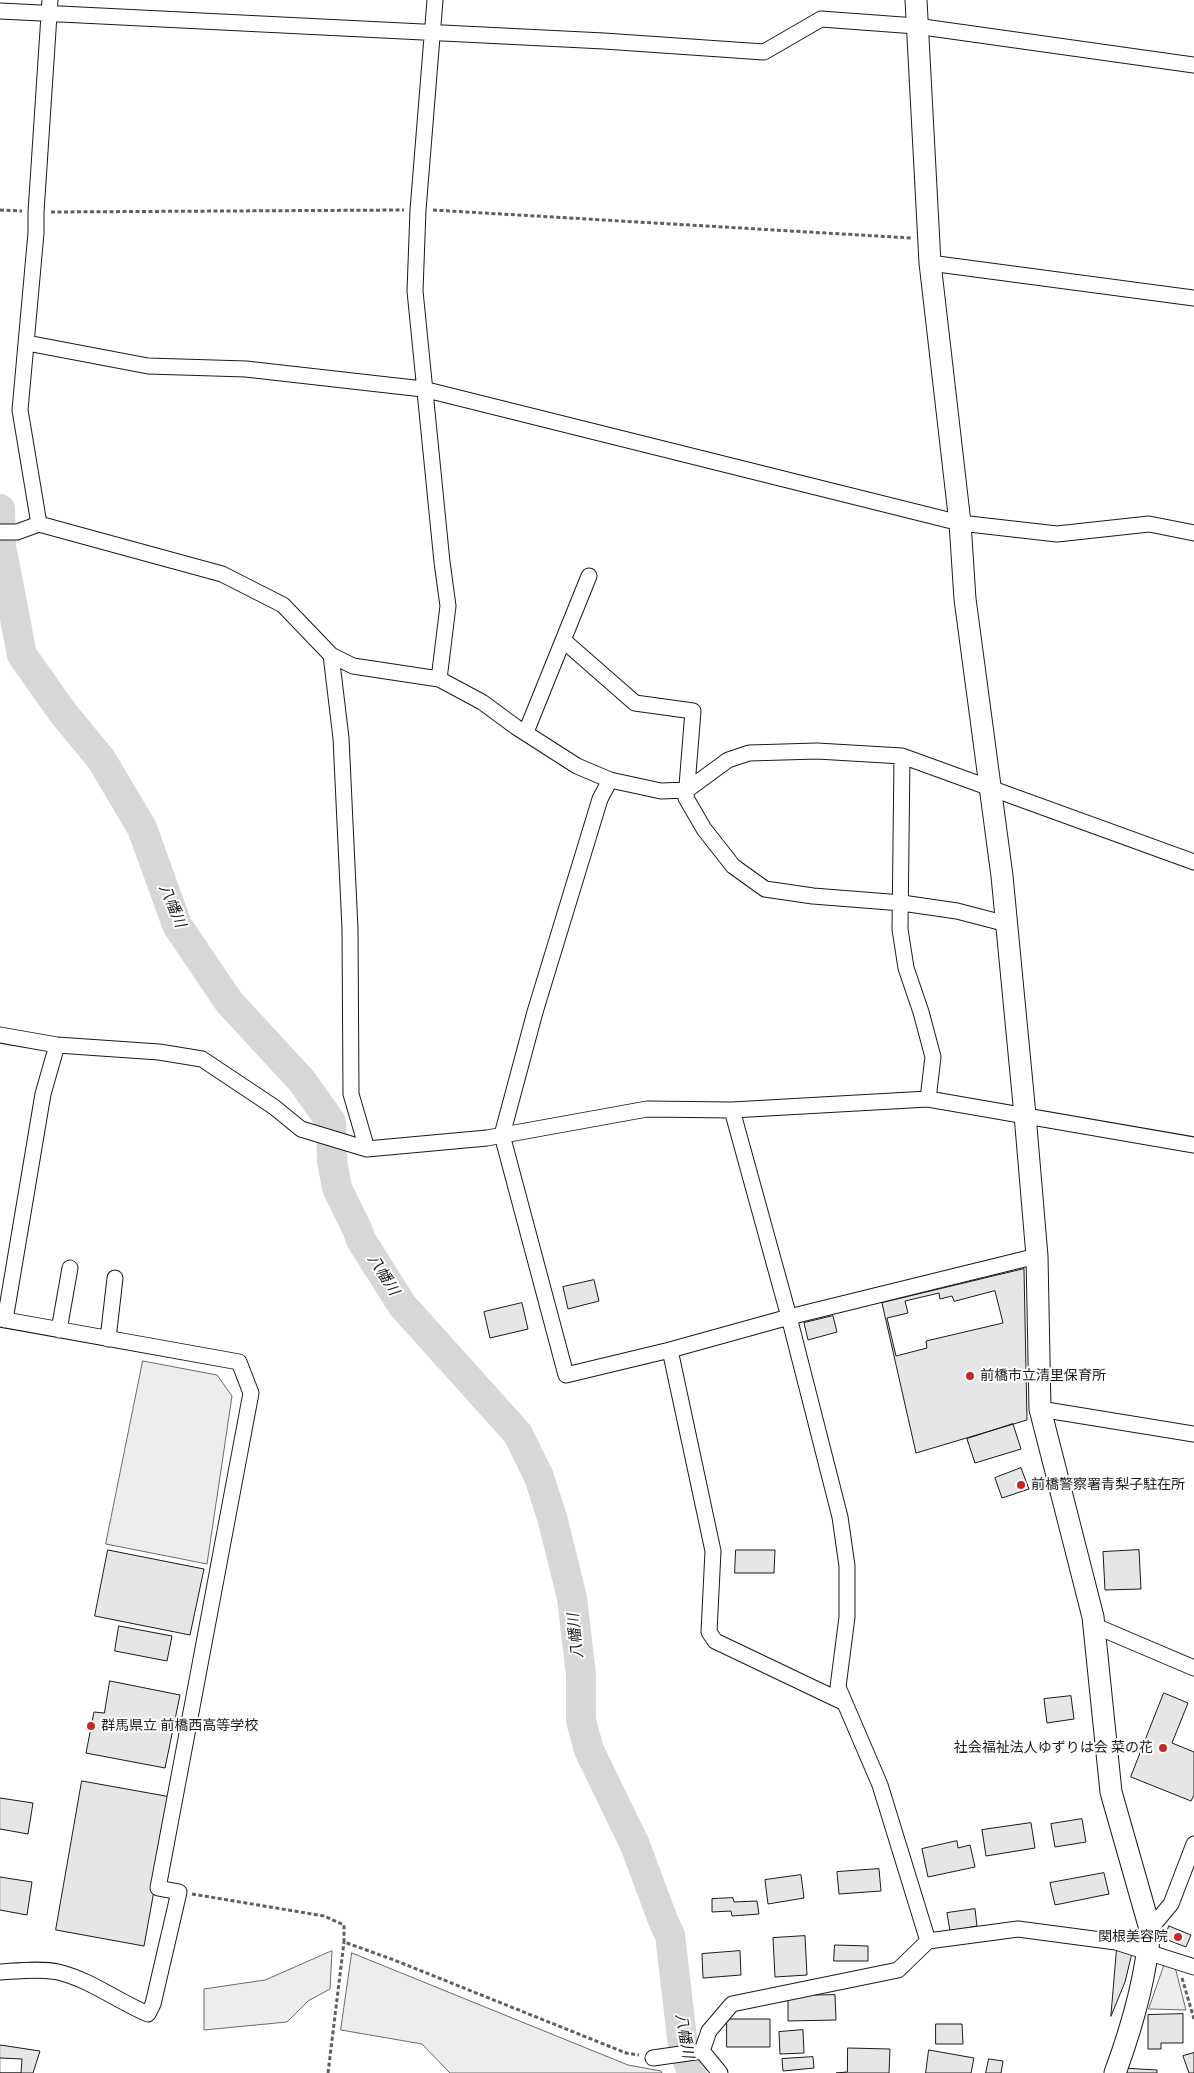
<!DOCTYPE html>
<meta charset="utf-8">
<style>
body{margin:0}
canvas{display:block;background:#fff}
</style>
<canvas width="1194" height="2073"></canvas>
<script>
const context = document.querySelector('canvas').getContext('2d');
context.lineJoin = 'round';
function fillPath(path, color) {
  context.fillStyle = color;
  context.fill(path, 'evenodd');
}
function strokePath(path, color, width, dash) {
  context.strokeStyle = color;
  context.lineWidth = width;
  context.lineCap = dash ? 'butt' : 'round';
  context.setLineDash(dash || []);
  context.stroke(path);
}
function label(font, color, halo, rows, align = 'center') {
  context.font = font + ' "Fira Sans Condensed","Noto Sans JP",sans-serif';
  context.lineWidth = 4;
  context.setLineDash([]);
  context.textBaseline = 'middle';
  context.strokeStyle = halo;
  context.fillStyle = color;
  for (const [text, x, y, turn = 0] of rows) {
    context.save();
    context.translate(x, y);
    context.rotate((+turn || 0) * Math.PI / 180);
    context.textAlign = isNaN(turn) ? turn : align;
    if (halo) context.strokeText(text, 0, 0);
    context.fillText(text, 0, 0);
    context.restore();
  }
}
const built = new Path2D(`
 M143 1361 217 1375 232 1396 207 1564 106 1544Z
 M332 1951 330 1989 308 2001 287 2022 204 2030V1989L265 1980Z
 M352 1953 628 2065 661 2071 662 2073H450L422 2044 341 2030Z
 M1165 1963 1175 1967 1186 2010 1149 2009Z`);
fillPath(built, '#ededed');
strokePath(built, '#6a6a6a', 1);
strokePath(new Path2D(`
 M0 509 1 546 22 655 63 713 101 759 142 828 177 925 229 1002 302 1081 331 1122 332 1161 337 1188 358 1231 361 1240 402 1305 518 1434 539 1477 553 1521 572 1598 581 1675V1721L589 1750 635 1845 664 1923 670 1935 683 2046 692 2073`), '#d7d7d7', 30);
const building = new Path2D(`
 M1024 1269 1027 1420 916 1453 882 1303Z
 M594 1280 599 1301 568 1309 563 1287Z
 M995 1291 1003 1323 926 1341 927 1348 896 1356 887 1318 908 1313 905 1301 939 1293 940 1299 952 1296 954 1301Z
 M522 1303 528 1329 490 1338 484 1312Z
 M833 1316 837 1332 808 1340 804 1323Z
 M1013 1424 1021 1449 975 1463 967 1439Z
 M1021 1468 1029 1489 1002 1498 995 1478Z
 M108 1550 204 1569 190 1635 95 1616Z
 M736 1550H775L774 1573H735Z
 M1139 1550 1141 1589 1105 1590 1103 1552Z
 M119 1626 172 1636 167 1661 115 1651Z
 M110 1681 180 1695 165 1768 86 1753 94 1712 104 1713Z
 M1164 1693 1188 1703 1172 1743 1194 1752V1795L1191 1801 1131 1777Z
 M1071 1696 1074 1719 1047 1723 1044 1699Z
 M82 1781 171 1797 144 1946 56 1930Z
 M0 1798 33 1803 28 1834 0 1829Z
 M1082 1819 1086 1842 1055 1847 1051 1824Z
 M1031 1823 1035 1848 986 1856 982 1830Z
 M957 1841 958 1848 970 1845 975 1867 928 1877 922 1849Z
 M879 1869 881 1891 839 1894 837 1872Z
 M1104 1873 1109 1894 1055 1905 1050 1883Z
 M801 1875 804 1898 768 1904 765 1880Z
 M0 1877 32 1882 27 1915 0 1910Z
 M733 1898 734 1902 757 1901 759 1914 732 1916 731 1911 712 1912V1899Z
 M975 1909 977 1926 950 1931 947 1913Z
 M1169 1926 1191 1935 1186 1947 1165 1939Z
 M805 1936 807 1975 775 1977 773 1938Z
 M835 1945 868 1946V1961H834Z
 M1117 1948 1132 1953 1125 1982 1111 2016Z
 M740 1951 741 1975 703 1978 702 1954Z
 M835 1995 836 2020 788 2021V1996Z
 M1183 2014V2043H1161V2049H1148V2015Z
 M727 2019H770V2047H727Z
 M936 2024H962L963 2044H936Z
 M803 2030 804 2053 780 2054 779 2032Z
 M0 2045 40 2051 33 2073H0Z
 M848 2048 890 2049 889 2073H836L847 2072Z
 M929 2050 974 2058 971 2073H926Z
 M1194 2053V2073H1189L1183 2056Z
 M813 2057 814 2068 783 2071 782 2059Z
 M0 2058 22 2059 21 2073H0Z
 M989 2059 1003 2061 1001 2073H986Z
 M1123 2068 1157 2070V2073H1122Z`);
fillPath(building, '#e6e6e6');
strokePath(building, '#1a1a1a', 1);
const street = new Path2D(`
 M435 0 418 210 415 291 442 562 448 606 439 679
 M0 11 604 41 764 52 821 19 916 26 1194 65
 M930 263 1194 298
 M27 343 148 366 246 369 423 389 960 523 1057 534 1149 524 1194 533
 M39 524 20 410 36 233V212L50 0
 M0 532H17L39 524 222 574 283 605 331 655 353 666 439 679 482 702 516 727 577 766 610 780 661 791 687 790 728 760 749 753 817 751 902 756 1194 862
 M563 640 635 703 693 711 686 798 704 829 733 866 765 889 813 896 902 903 957 911 1007 924
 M331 655 341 738 350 929 351 1094 367 1149
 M526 732 589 576
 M902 756 900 929 906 968 921 1012 933 1057 928 1099
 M610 780 600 799 535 1012 502 1135 566 1375 670 1350 789 1317 1037 1256
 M0 1035 57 1045 159 1052 202 1059 274 1107 301 1129 367 1149 487 1138 647 1109 732 1110 928 1099 1194 1145
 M732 1110 789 1317 840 1517 847 1566V1617L838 1687 880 1785 928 1941
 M0 1319 239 1362 251 1393 158 1888 179 1892 153 2004 148 2014C117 2001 91 1980 58 1972 42 1968 17 1971 0 1972
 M5 1320 43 1094 57 1045
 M59 1330 70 1268
 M108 1339 115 1278
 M670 1350 713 1551 709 1632 715 1641 845 1703
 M1040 1409 1194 1434
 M1093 1625 1194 1668
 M1150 1929 1171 1904 1194 1844
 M702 2051 720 2073
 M653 2058 702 2051 709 2031 732 2004 898 1970 928 1941 1018 1929 1116 1942 1194 1967`);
const secondary = new Path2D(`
 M916 0 930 263 960 523 965 599 1002 876 1025 1115 1037 1256 1040 1409 1093 1617 1111 1792 1150 1929C1146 1978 1132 2027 1115 2073`);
strokePath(street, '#1a1a1a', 17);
strokePath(secondary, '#1a1a1a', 23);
strokePath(new Path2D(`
 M0 210 22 211
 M433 210 911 238
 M51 212 404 210
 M192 1894 324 1916 344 1925V1942L394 1960 626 2053 639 2055
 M1182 1978 1194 2019
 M328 2073 344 1942`), '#5f5f5f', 3, [4, 2.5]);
strokePath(street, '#fff', 15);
strokePath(secondary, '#fff', 21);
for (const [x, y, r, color] of [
 [970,1376,5,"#c62828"],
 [1021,1485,5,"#c62828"],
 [91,1726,5,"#c62828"],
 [1163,1748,5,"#c62828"],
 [1178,1937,5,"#c62828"]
]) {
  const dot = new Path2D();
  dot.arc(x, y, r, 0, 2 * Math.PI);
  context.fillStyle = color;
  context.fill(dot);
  strokePath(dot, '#fff', 2);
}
label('14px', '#1a1a1a', '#fff', [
 ["前橋市立清里保育所",980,1376],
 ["前橋警察署青梨子駐在所",1031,1485],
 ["群馬県立 前橋西高等学校",101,1726],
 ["社会福祉法人ゆずりは会 菜の花",1153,1748,"right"],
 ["関根美容院",1168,1937,"right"]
], 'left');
label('italic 15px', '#1a1a1a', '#fff', [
 ["八幡川",172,906,67],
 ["八幡川",383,1275,58],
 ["八幡川",576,1636,-96],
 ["八幡川",684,2036,80]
]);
</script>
